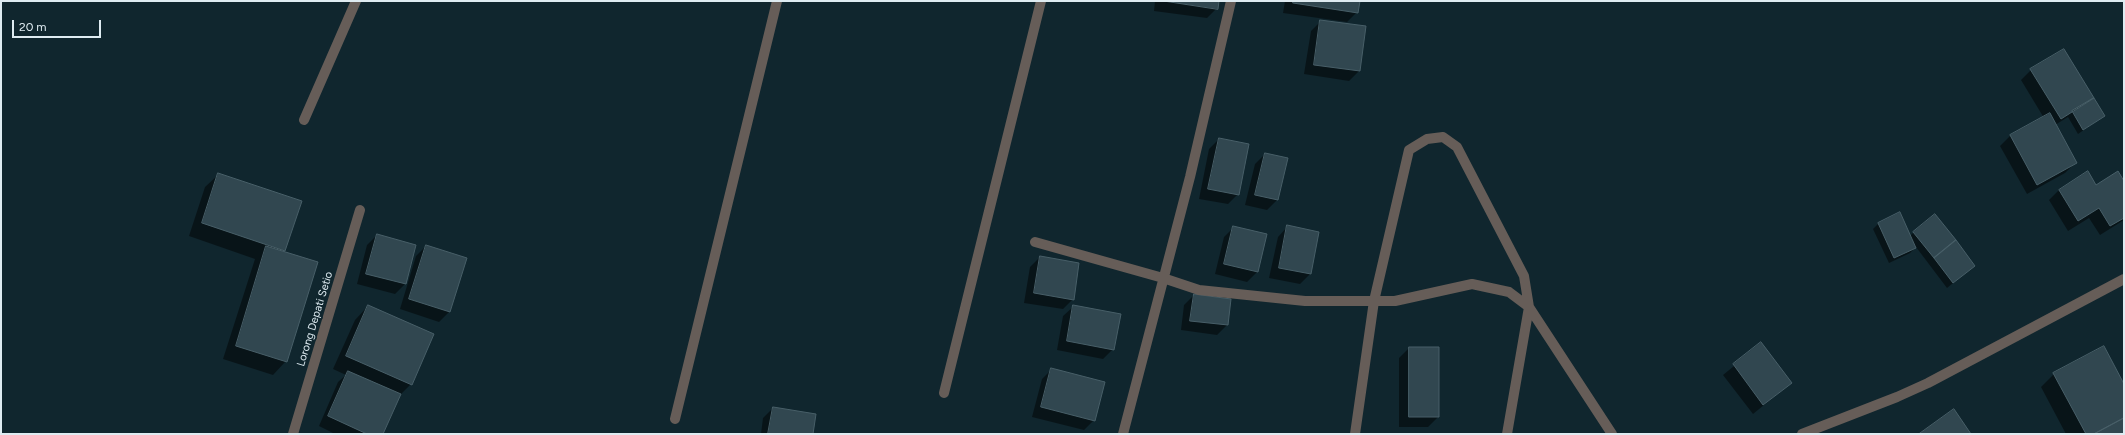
<!DOCTYPE html>
<style>
body{margin:0}
#map{position:relative;width:2125px;height:435px;overflow:hidden;background:#10262e;font-family:Figtree,sans-serif}
canvas{display:block}
.frame{position:absolute;inset:0;border:2px solid #deebf1;pointer-events:none}
.scale{position:absolute;left:12px;top:20px;width:89px;height:18px;box-sizing:border-box;border:2px solid #deebf1;border-top:0;padding-left:5px;font-size:12px;line-height:14px;white-space:nowrap;color:#deebf1;-webkit-text-stroke:3px #10262e;paint-order:stroke}
</style>
<div id="map">
<canvas width="2125" height="435"></canvas>
<div class="frame"></div>
<div class="scale">20 m</div>
</div>
<script>
const context = document.querySelector('canvas').getContext('2d');
context.lineJoin = 'round';
function fillPath(path, color) {
  context.fillStyle = color;
  context.fill(path, 'evenodd');
}
function strokePath(path, color, width, dash) {
  context.strokeStyle = color;
  context.lineWidth = width;
  context.lineCap = dash ? 'butt' : 'round';
  context.setLineDash(dash || []);
  context.stroke(path);
}
function label(font, color, halo, rows, align = 'center') {
  context.font = font + ' Figtree,sans-serif';
  context.lineWidth = 3.5;
  context.setLineDash([]);
  context.textBaseline = 'middle';
  context.strokeStyle = halo;
  context.fillStyle = color;
  for (const [text, x, y, turn = 0] of rows) {
    context.save();
    context.translate(x, y);
    context.rotate((+turn || 0) * Math.PI / 180);
    context.textAlign = isNaN(turn) ? turn : align;
    if (halo) context.strokeText(text, 0, 0);
    context.fillText(text, 0, 0);
    context.restore();
  }
}
fillPath(new Path2D(`
 M1155 1H1218L1217 8 1207 18 1154 11Z
 M1285 1H1359L1357 12 1347 22 1283 13Z
 M1321 21 1359 71 1349 81 1304 74 1311 31Z
 M2031 70 2104 116 2078 134 2068 117 2055 125 2075 163 2065 173 2027 194 2000 146 2010 136 2044 118 2021 80Z
 M1219 139 1238 194 1228 204 1199 199 1209 149Z
 M1265 154 1287 159 1277 200 1267 210 1245 205 1255 164Z
 M219 174 284 250 282 252 286 361 273 375 223 359 255 259 189 236 205 187Z
 M2124 183V220L2100 235 2089 218 2068 231 2049 200 2059 190Z
 M1899 214 1910 236 1914 232 1974 266 1947 288 1916 247 1910 253 1889 263 1873 229 1878 224Z
 M1288 226 1318 233 1310 274 1300 284 1269 278 1278 237Z
 M1234 227 1257 272 1247 282 1215 274 1224 237Z
 M377 235 405 284 395 294 357 284 367 245Z
 M426 246 466 259 449 312 439 322 400 309 416 256Z
 M1040 257 1073 299 1063 309 1024 303 1030 267Z
 M1194 295 1230 300 1227 325 1217 335 1181 330 1184 305Z
 M368 306 411 384 398 397 382 434H335L319 426 338 382 346 375 333 369 355 320Z
 M1074 306 1113 349 1103 359 1057 350 1063 316Z
 M1761 344 1791 383 1753 414 1723 375Z
 M1409 348 1438 417 1428 427H1399V358Z
 M1052 369 1094 420 1084 430 1032 417 1042 379Z
 M2054 374 2124 386V434H2066L2041 387Z
 M773 408 812 434H761L763 418Z`), '#0007');
const building = new Path2D(`
 M1164 1H1219L1218 9Z
 M1293 1H1360L1358 13 1293 3Z
 M1320 20 1366 26 1360 71 1314 65Z
 M2064 49 2094 98 2061 119 2030 69Z
 M2094 98 2105 116 2083 130 2072 111Z
 M2050 113 2077 163 2037 185 2010 135Z
 M1219 138 1249 144 1239 195 1208 189Z
 M1265 153 1288 158 1278 200 1255 195Z
 M2088 171 2096 185 2118 171 2124 181V218L2110 226 2099 208 2078 221 2059 190Z
 M218 173 302 201 285 251 202 223Z
 M1900 212 1916 248 1894 258 1878 223Z
 M1935 214 1956 240 1934 258 1913 232Z
 M1287 225 1319 232 1311 274 1279 268Z
 M1233 226 1267 234 1258 272 1224 264Z
 M377 234 416 245 406 284 366 274Z
 M1956 240 1975 266 1953 283 1934 258Z
 M426 245 467 258 450 312 409 299Z
 M266 246 318 262 287 362 236 346Z
 M1040 256 1079 263 1074 300 1034 293Z
 M1194 294 1231 299 1228 325 1190 321Z
 M368 305 434 334 412 385 346 356Z
 M1073 305 1121 314 1114 350 1067 341Z
 M1761 342 1792 383 1763 405 1733 364Z
 M2104 346 2124 384V418L2094 434H2086L2053 373Z
 M1409 347H1439V417H1409Z
 M1051 368 1105 382 1095 421 1041 407Z
 M348 371 401 394 383 434H367L328 416Z
 M773 407 816 414 813 434H768Z
 M1954 409 1971 434H1919Z
 M2124 418V434H2094Z`);
fillPath(building, '#314750');
strokePath(building, '#485f68', 1);
strokePath(new Path2D(`
 M304 120 356 1
 M1035 242 1163 278 1199 290 1305 301H1395L1472 284 1509 292 1529 307 1612 434
 M944 393 1041 1
 M675 419 777 1
 M293 434 360 210
 M1123 434 1190 177 1231 1
 M1355 434 1374 301 1409 150 1427 139 1443 137 1457 147 1524 276 1529 307 1507 434
 M1802 434 1897 397 1928 383 2124 279`), '#665d58', 10);
label('11px', '#deebf1', '#10262e', [
 ["Lorong Depati Setio",315,319,-73]
]);
</script>
